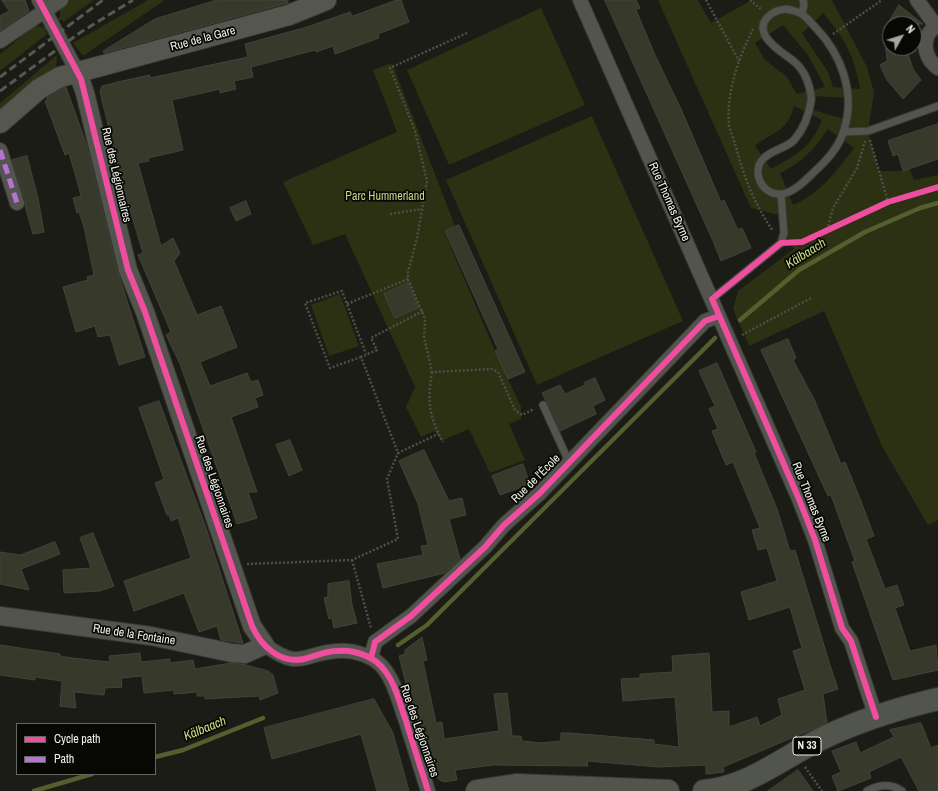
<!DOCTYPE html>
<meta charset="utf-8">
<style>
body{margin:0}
#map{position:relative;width:938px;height:791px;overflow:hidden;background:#1b1c15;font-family:"Archivo Narrow",sans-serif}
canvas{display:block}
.legend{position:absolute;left:16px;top:723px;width:140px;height:52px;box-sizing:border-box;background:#070804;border:1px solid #646660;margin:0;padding:5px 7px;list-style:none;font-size:12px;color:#f0f2e9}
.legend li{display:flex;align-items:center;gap:8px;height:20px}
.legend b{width:20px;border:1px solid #646660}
.north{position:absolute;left:882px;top:16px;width:40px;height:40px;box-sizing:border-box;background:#070804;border:1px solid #646660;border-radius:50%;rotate:51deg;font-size:11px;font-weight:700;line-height:16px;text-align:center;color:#f0f2e9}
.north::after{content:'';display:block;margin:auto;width:14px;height:18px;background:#a5a79f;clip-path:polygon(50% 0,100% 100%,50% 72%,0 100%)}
</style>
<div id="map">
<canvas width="938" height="791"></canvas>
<ul class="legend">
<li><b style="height:5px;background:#ef4d9e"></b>Cycle path</li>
<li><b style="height:5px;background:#b673d3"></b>Path</li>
</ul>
<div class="north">N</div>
</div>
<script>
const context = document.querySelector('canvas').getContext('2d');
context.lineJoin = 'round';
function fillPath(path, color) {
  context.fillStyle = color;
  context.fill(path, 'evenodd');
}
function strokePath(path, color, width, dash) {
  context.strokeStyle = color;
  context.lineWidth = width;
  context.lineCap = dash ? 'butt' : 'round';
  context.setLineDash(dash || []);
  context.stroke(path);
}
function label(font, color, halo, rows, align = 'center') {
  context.font = font + ' "Archivo Narrow",sans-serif';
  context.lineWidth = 3.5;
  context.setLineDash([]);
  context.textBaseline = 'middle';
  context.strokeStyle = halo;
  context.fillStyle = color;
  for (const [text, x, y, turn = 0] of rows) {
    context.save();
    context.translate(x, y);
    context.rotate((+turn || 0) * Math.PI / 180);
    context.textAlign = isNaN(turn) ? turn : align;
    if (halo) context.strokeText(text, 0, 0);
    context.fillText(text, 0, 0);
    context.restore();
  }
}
fillPath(new Path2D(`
 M69 0H94L63 22 62 19 45 30 47 34 0 71V54L36 25 44 28 60 17V6Z
 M148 0H165L83 56 73 43Z
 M658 0H698L711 23 752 0H832L867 67 874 92 868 131 879 171H903L909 168 914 180 938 175V520L928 525 883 448 824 311 749 346 733 309 738 291 794 249 784 233 783 216 751 208ZM823 13C844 37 855 57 860 89L833 87 828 72 802 33ZM783 25 808 55 825 87 797 94 786 76 765 60 755 43ZM812 96 849 98 847 120 810 109ZM794 106 822 120C810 149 797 154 771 169L755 146C773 131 788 132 794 106ZM828 129 854 148C836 171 821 193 793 205L780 173C802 162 814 150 828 129Z
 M541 8 585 105 449 165 407 70Z
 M57 55 56 70 0 119V103Z
 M392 63 455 226 444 231 495 351 521 407V419L509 424 525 460 490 473 469 429 441 441 435 431 421 437 406 407 415 387 345 234 313 245 283 182 397 132 373 70Z
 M592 116 683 321 537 385 446 180Z
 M340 294 359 346 329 356 311 305Z`), '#2b3112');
strokePath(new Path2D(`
 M740 320 799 270 865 232 920 208 938 203
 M398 645 427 625 715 338
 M155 757 183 750 263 718
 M34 791 92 774`), '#555e2e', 4.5);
const building = new Path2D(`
 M2 0H25L29 11 0 31V16L9 11Z
 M217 0H288V3L104 53 103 51 155 19Z
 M397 0H401L409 22 378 34 379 38 335 54 333 46 316 52 315 50 251 67 253 77 234 81 236 89 220 93V89L172 100 183 150 148 158 149 161 138 163 161 246 173 238 180 253 174 261 197 315 221 306 237 347 200 362 210 386 247 373 251 382 258 380 263 395 255 398 258 407 231 417 257 492H248L257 518 237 524 180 364 166 335 171 332 138 255 143 253 124 190 100 92 102 86 122 81 150 75V78L248 57 245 44 307 27 350 12 352 16Z
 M605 0H636L640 8 636 10 655 55 681 109 721 202 724 200 738 230 742 228 751 248 721 261 713 241Z
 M899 5 923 24H888Z
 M886 48H906L913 69 921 80 903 99 887 80 880 65 887 61Z
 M66 87 87 146 117 269 145 357 119 365 110 335 98 337 95 326 76 332 63 287 88 280 87 277 94 275 84 227 79 212 77 213 73 198 81 196 78 184 69 153 65 155 45 101 48 100 47 98Z
 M938 124V159L903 171 898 154 893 156 888 141Z
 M27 156 38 198 44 232 33 234 25 206V200L12 160Z
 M246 201 251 214 236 221 230 208Z
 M459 225 525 372 508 379 495 351 498 349 445 231Z
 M408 283 419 307 395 318 384 294Z
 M788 339 796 358 793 360 814 399 841 464 845 462 861 501 874 536 866 539 885 589 897 585 904 605 895 608 910 651 936 645 938 670 893 680 852 562 855 561 831 495 828 496 761 350Z
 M717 363 756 452 754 453 777 509 790 551 795 550 830 665 838 689 823 694 827 723 723 767 724 772 706 774V765L659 767 587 761 588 766 493 765 455 770 457 780 443 782 437 778 435 771 431 772 415 720 399 656 405 654V650L422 637 427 660 423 661 436 723 442 722 444 739 499 731 494 694 507 693 512 736H521L522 741 541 743 561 741V733H570L654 740V744L679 747 675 697 623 701 621 679 640 678V674L673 672 672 656 709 653 712 712 729 711V727L757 717 760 726 782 715 778 699 805 690 793 651 802 648 790 607 749 620 741 592 777 581 767 548 758 550 752 530 760 528 733 462 726 465 712 431 718 429 709 409 715 406 699 371Z
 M595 378 605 400 593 406 596 414 560 431 542 393 560 385 565 394 585 385 584 383Z
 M159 401 205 525 243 643 221 640 217 626 199 632 184 593 134 611 124 581 191 558 178 518 171 521 169 515H167L155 483 164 479 139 408Z
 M290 440 302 470 289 476 276 445Z
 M424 450 449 501 462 498 466 515 449 519 460 559 445 573 383 588 377 564 423 555 421 546 428 545 418 504 399 461Z
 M523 464 530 484 500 495 492 476Z
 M93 533 114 586 100 591 64 593 63 570 91 568 80 538Z
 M55 542 60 554 21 569 29 590 0 584V552L20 555Z
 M349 581 352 605 357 623 334 628 332 618 329 619 324 598 328 597V584Z
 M0 645 60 654V656L72 658 110 662 109 656 140 653 141 662 170 659V663L193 660 195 669 231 663 242 664 268 671 273 675 278 693 260 700 259 696 205 699V696H197V692L174 694V690L144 693 142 676 121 678 122 687 105 688 104 695 74 692 76 708 60 706 62 681 35 677V680L0 675Z
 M374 699 393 733 409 791H377L361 734 272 759 264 728Z
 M921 723 931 748 938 745V791H919L901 757 869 772 871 778 838 791 832 776 841 772 832 751 856 742 860 753 894 737 890 730Z
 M798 770 813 791H768Z`);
fillPath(building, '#37392b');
strokePath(building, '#42433d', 1);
const service = new Path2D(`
 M786 9C791 10 796 11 800 13 806 16 811 23 816 28 841 54 856 93 844 130 839 148 826 161 813 173 805 181 792 194 780 194 762 195 750 171 764 158 773 149 788 148 795 139 805 127 809 115 811 101 812 95 810 91 809 86 800 55 780 58 766 37 756 21 773 10 786 9Z
 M802 14 804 5 803 0
 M844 132 868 131 938 106
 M712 299 781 243 784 233 781 194
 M543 405 569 462
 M867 791C878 785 891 783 902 791`);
const minor = new Path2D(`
 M39 0 78 73
 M580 0 799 499 815 540 842 628 851 641 876 717
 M917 0 936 26
 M938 25C920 35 923 57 938 68
 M0 41 61 0
 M0 150 17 203
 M265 645C300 671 301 654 336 651 353 649 375 656 385 670 396 685 400 705 406 721 413 744 421 768 428 791
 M371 658 375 642 411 616 485 547 504 525 540 493 705 321 719 316`);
const tertiary = new Path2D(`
 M0 616 151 636 232 653 245 654 265 645 252 626 145 312 128 270 85 93 78 73`);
const secondary = new Path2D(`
 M0 123 39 89 60 77 289 15 326 0`);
const primary = new Path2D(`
 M477 791 516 785 668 791
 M704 791C750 787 784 756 825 737 861 720 900 708 938 699`);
strokePath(service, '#383934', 9);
strokePath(minor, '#383934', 16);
strokePath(tertiary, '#383934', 20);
strokePath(secondary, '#383934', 22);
strokePath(primary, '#383934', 24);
strokePath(new Path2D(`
 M706 0 739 61
 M750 0 762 10
 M753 29C739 57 726 92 729 124 730 131 734 140 736 147 744 178 755 205 773 231
 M467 33 390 68 415 131 427 181 417 238 408 272V279L425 319 424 337 432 372 492 369 498 372 515 410 522 415 534 409
 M833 34 882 0
 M870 140 888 202
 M390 214 422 209
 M827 230 833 208 857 168 865 141
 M347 304 408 279
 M423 311 371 338 377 350 361 357 398 453 438 434
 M742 335 811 298
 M361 357 330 368 305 303 342 291 366 354
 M432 372C427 401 429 417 443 442
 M352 560 371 628
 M247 564 352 560 398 539 387 479 398 453
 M805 767 822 791`), '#4d4f49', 2.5, [2, 2]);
strokePath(service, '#53544d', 7);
strokePath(minor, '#53544d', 14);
strokePath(tertiary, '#53544d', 18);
strokePath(secondary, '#55574e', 20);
strokePath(primary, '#52554b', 22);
strokePath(new Path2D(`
 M0 77 103 0
 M0 91 81 32 133 0`), '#565851', 3, [8, 4]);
strokePath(new Path2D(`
 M0 150 17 203`), '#b673d3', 5, [10, 5]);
strokePath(new Path2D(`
 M39 0 81 79 128 270 145 312 252 626C261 646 280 664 304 659 315 656 326 651 337 651 353 649 375 656 385 671 396 685 400 705 406 721 413 745 421 768 428 791
 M371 658 375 642 411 616 485 547 504 525 540 493 705 321 719 316
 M876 717 851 641 842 628 815 540 799 499 712 299 781 243 802 242 888 202 938 187`), '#ef4d9e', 6);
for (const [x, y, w] of [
 [807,746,28]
]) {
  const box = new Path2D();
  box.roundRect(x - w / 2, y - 9, w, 18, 3);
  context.fillStyle = '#070804';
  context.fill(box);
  strokePath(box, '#f0f2e9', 1);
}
label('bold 11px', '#f0f2e9', null, [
 ["N 33",807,746]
]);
label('12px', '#f0f2e9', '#070804', [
 ["Rue de la Gare",203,39,-15],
 ["Rue des Légionnaires",116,175,77],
 ["Rue Thomas Byrne",669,202,66],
 ["Rue de l'École",536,479,-45],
 ["Rue des Légionnaires",214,482,71],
 ["Rue Thomas Byrne",811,502,68],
 ["Rue de la Fontaine",134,635,9],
 ["Rue des Légionnaires",419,731,71]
]);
label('12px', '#c8d886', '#070804', [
 ["Parc Hummerland",385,197]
]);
label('italic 13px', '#ccdd8a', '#070804', [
 ["Kälbaach",806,254,-32],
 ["Kälbaach",205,729,-22]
]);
</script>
